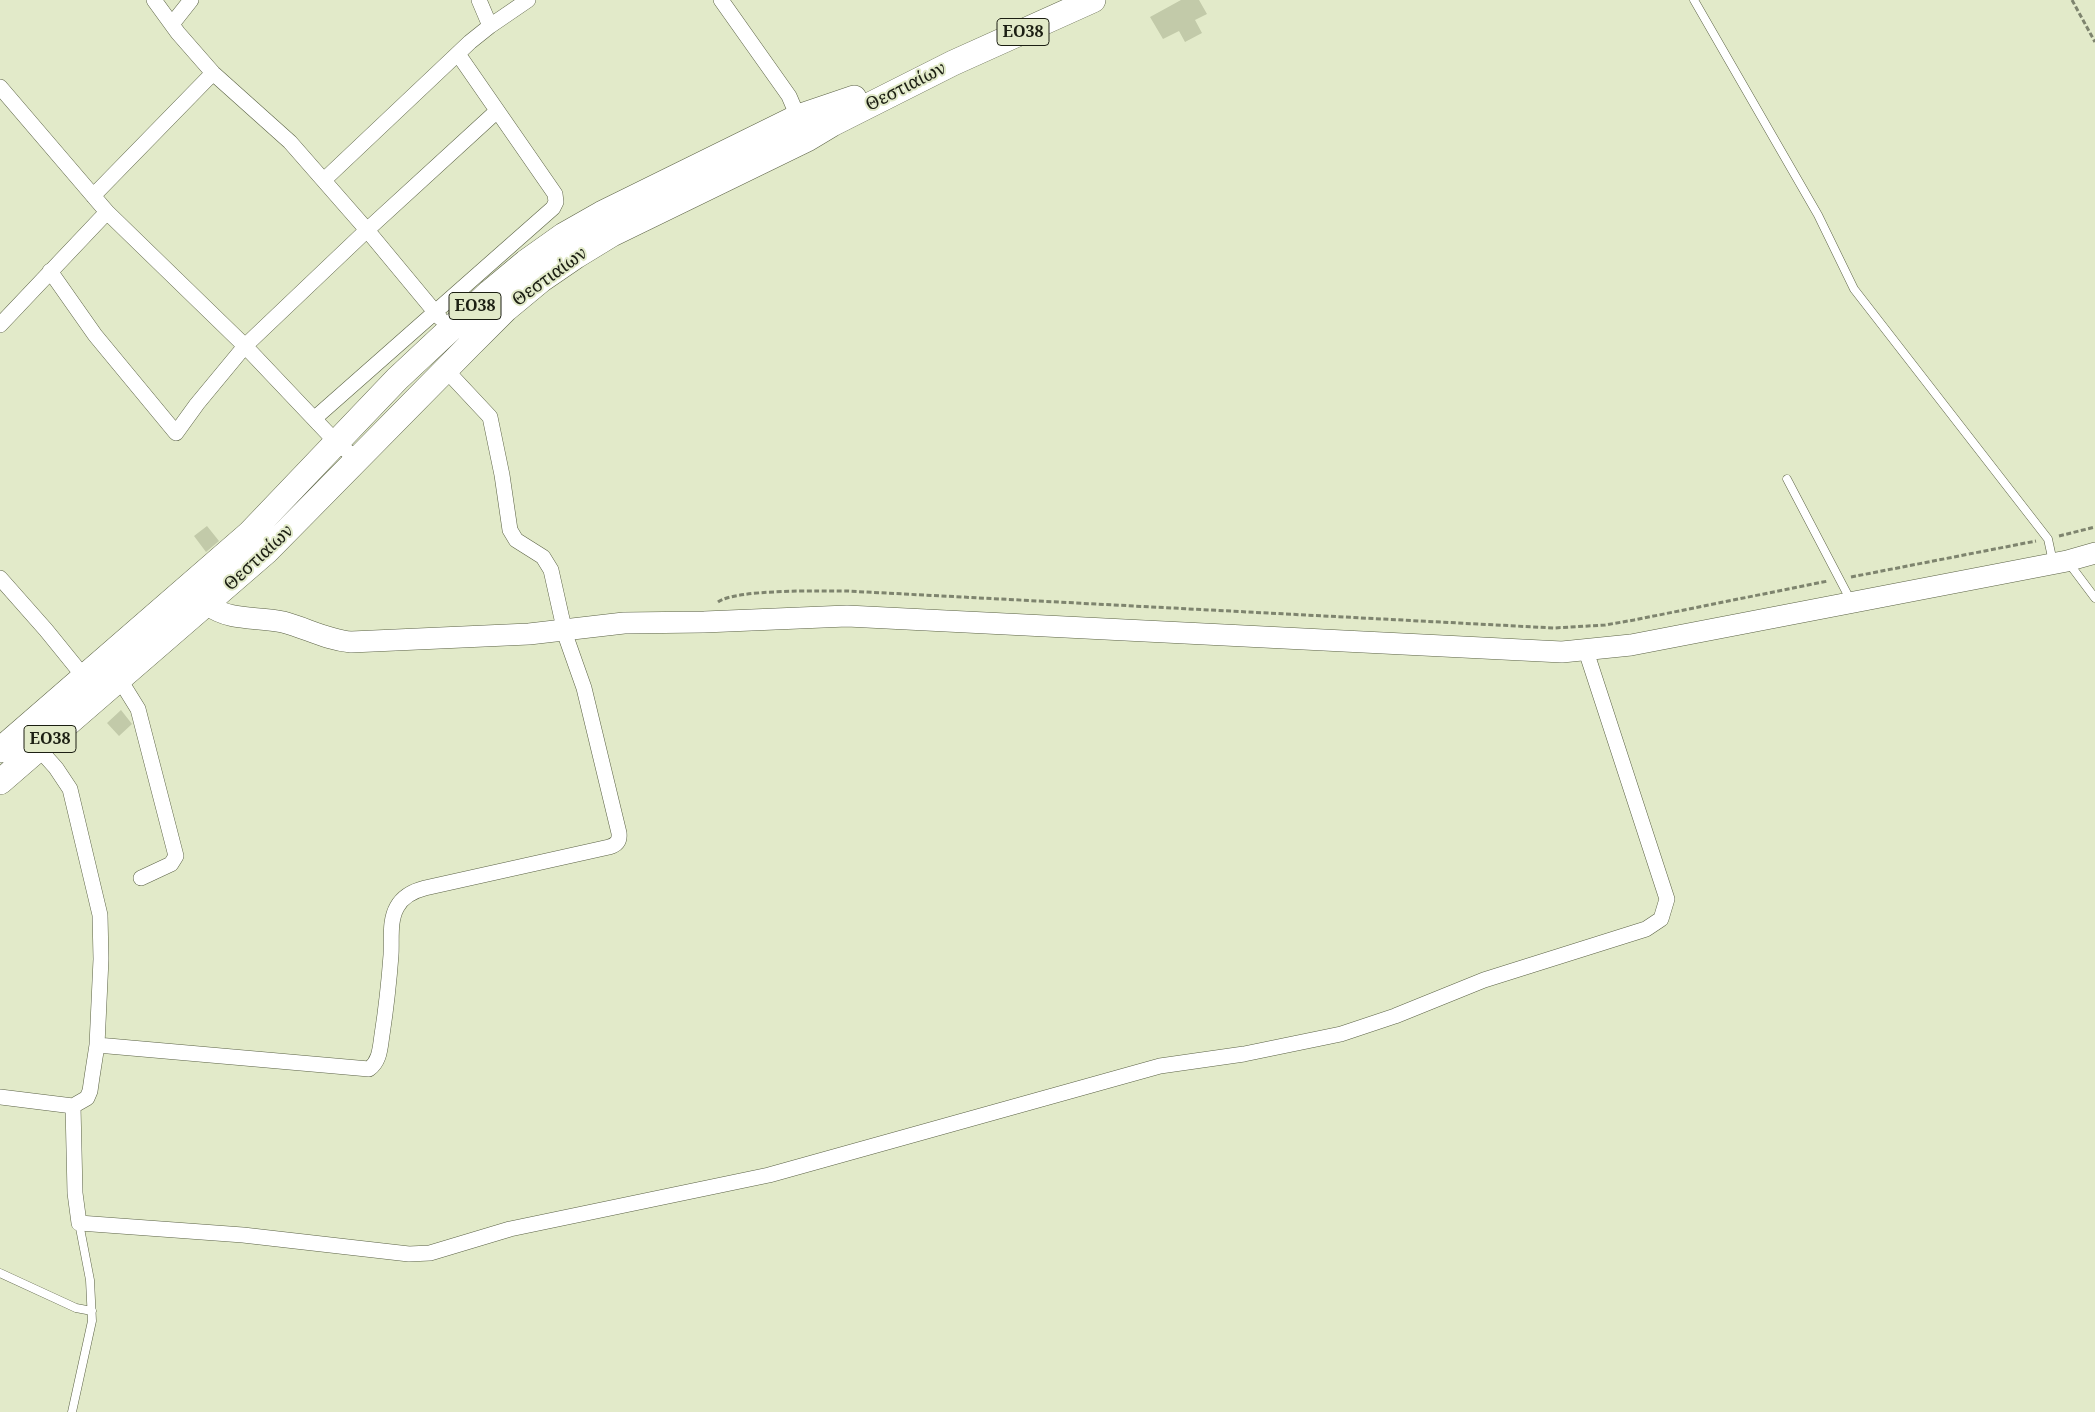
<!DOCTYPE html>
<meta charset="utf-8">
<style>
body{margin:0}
canvas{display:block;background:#e2eac9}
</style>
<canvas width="2095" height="1412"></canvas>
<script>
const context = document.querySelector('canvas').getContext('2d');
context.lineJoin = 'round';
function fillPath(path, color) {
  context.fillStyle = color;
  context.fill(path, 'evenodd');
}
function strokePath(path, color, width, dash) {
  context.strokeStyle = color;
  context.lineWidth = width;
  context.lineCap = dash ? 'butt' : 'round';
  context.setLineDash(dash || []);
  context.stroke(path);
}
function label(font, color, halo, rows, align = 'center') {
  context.font = font + ' "Noto Serif",serif';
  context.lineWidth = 4;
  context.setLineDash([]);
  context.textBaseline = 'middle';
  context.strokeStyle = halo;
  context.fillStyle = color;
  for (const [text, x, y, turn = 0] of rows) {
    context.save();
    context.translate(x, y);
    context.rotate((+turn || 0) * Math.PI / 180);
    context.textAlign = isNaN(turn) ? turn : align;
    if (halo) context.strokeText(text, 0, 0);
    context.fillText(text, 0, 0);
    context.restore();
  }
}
fillPath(new Path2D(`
 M1181 0H1199L1207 14 1195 20 1202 33 1185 42 1179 31 1163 39 1150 17Z
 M207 526 219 541 206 552 194 536Z
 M121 710 132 724 119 736 107 723Z`), '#c2caa9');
const lane = new Path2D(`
 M1694 0 1818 215 1854 289 2048 539 2053 562
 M1787 479 1851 601
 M2068 562 2095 598
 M0 1273 76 1308 92 1311
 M72 1412 92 1321 90 1280 79 1223`);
const street = new Path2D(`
 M154 0 178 33 213 73 290 142 367 230 440 318
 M721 0 789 96 798 117
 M172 24 191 0
 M490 26 528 0
 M0 87 107 212 245 346 336 442 358 460
 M324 180 470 42 490 26 479 0
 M93 196 213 73
 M50 271 95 335 176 433 197 404 245 346 367 230 497 111
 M0 325 107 212
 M315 418 553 208 556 202 555 194 458 54
 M0 578 46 630 89 683
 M120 680 138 709 176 856 171 864 141 878
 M97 1045 369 1069C380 1061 380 1048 382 1035 386 1009 389 982 391 955 392 940 389 921 397 907 403 896 413 891 425 888L609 847C616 845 620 841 619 833L584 688 566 637 551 570 543 557 516 540 510 530 502 475 490 417 446 370
 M0 1097 73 1106 87 1098 90 1091 92 1077 97 1045 101 959 100 915 70 789 56 768 39 749
 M73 1106 75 1193 79 1223 243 1235 409 1254 430 1253 510 1229 769 1175 1160 1066 1244 1054 1341 1034 1395 1016 1484 980 1646 929 1661 919 1667 899 1586 651`);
const secondary = new Path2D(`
 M208 605C231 622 257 616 283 622 306 628 327 640 351 642L529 634 624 623 704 622 847 616 1562 652 1631 645 2067 561 2095 553`);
const primary = new Path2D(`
 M0 750 250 533 397 379 490 292 526 262 564 235 601 214 798 117 854 98
 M0 782 267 551 468 347 506 309 541 280 576 256 612 234 807 139 832 124 953 63 1093 0`);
strokePath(lane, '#5b6245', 9);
strokePath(street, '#5b6245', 16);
strokePath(secondary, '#5b6245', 22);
strokePath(primary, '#5b6245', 26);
strokePath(new Path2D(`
 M2072 0 2095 42
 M2059 536 2095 527
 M1851 577 2036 541
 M718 602C735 589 823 591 847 591L1554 628 1605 625 1634 620 1828 581`), '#7e846e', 3, [5, 2.5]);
strokePath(lane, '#fff', 8);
strokePath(street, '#fff', 15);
strokePath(secondary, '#fff', 21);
strokePath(primary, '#fff', 25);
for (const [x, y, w] of [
 [1023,32,52],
 [475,306,52],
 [50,739,52]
]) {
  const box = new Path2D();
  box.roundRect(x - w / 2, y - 13.5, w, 27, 4);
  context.fillStyle = '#e2eac9';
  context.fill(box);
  strokePath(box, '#1c1f13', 1);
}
label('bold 16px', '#1c1f13', null, [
 ["ΕΟ38",1023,32],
 ["ΕΟ38",475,306],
 ["ΕΟ38",50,739]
]);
label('18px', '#1c1f13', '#e2eac9', [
 ["Θεστιαίων",906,87,-27],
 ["Θεστιαίων",550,277,-36],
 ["Θεστιαίων",259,558,-43]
]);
</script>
